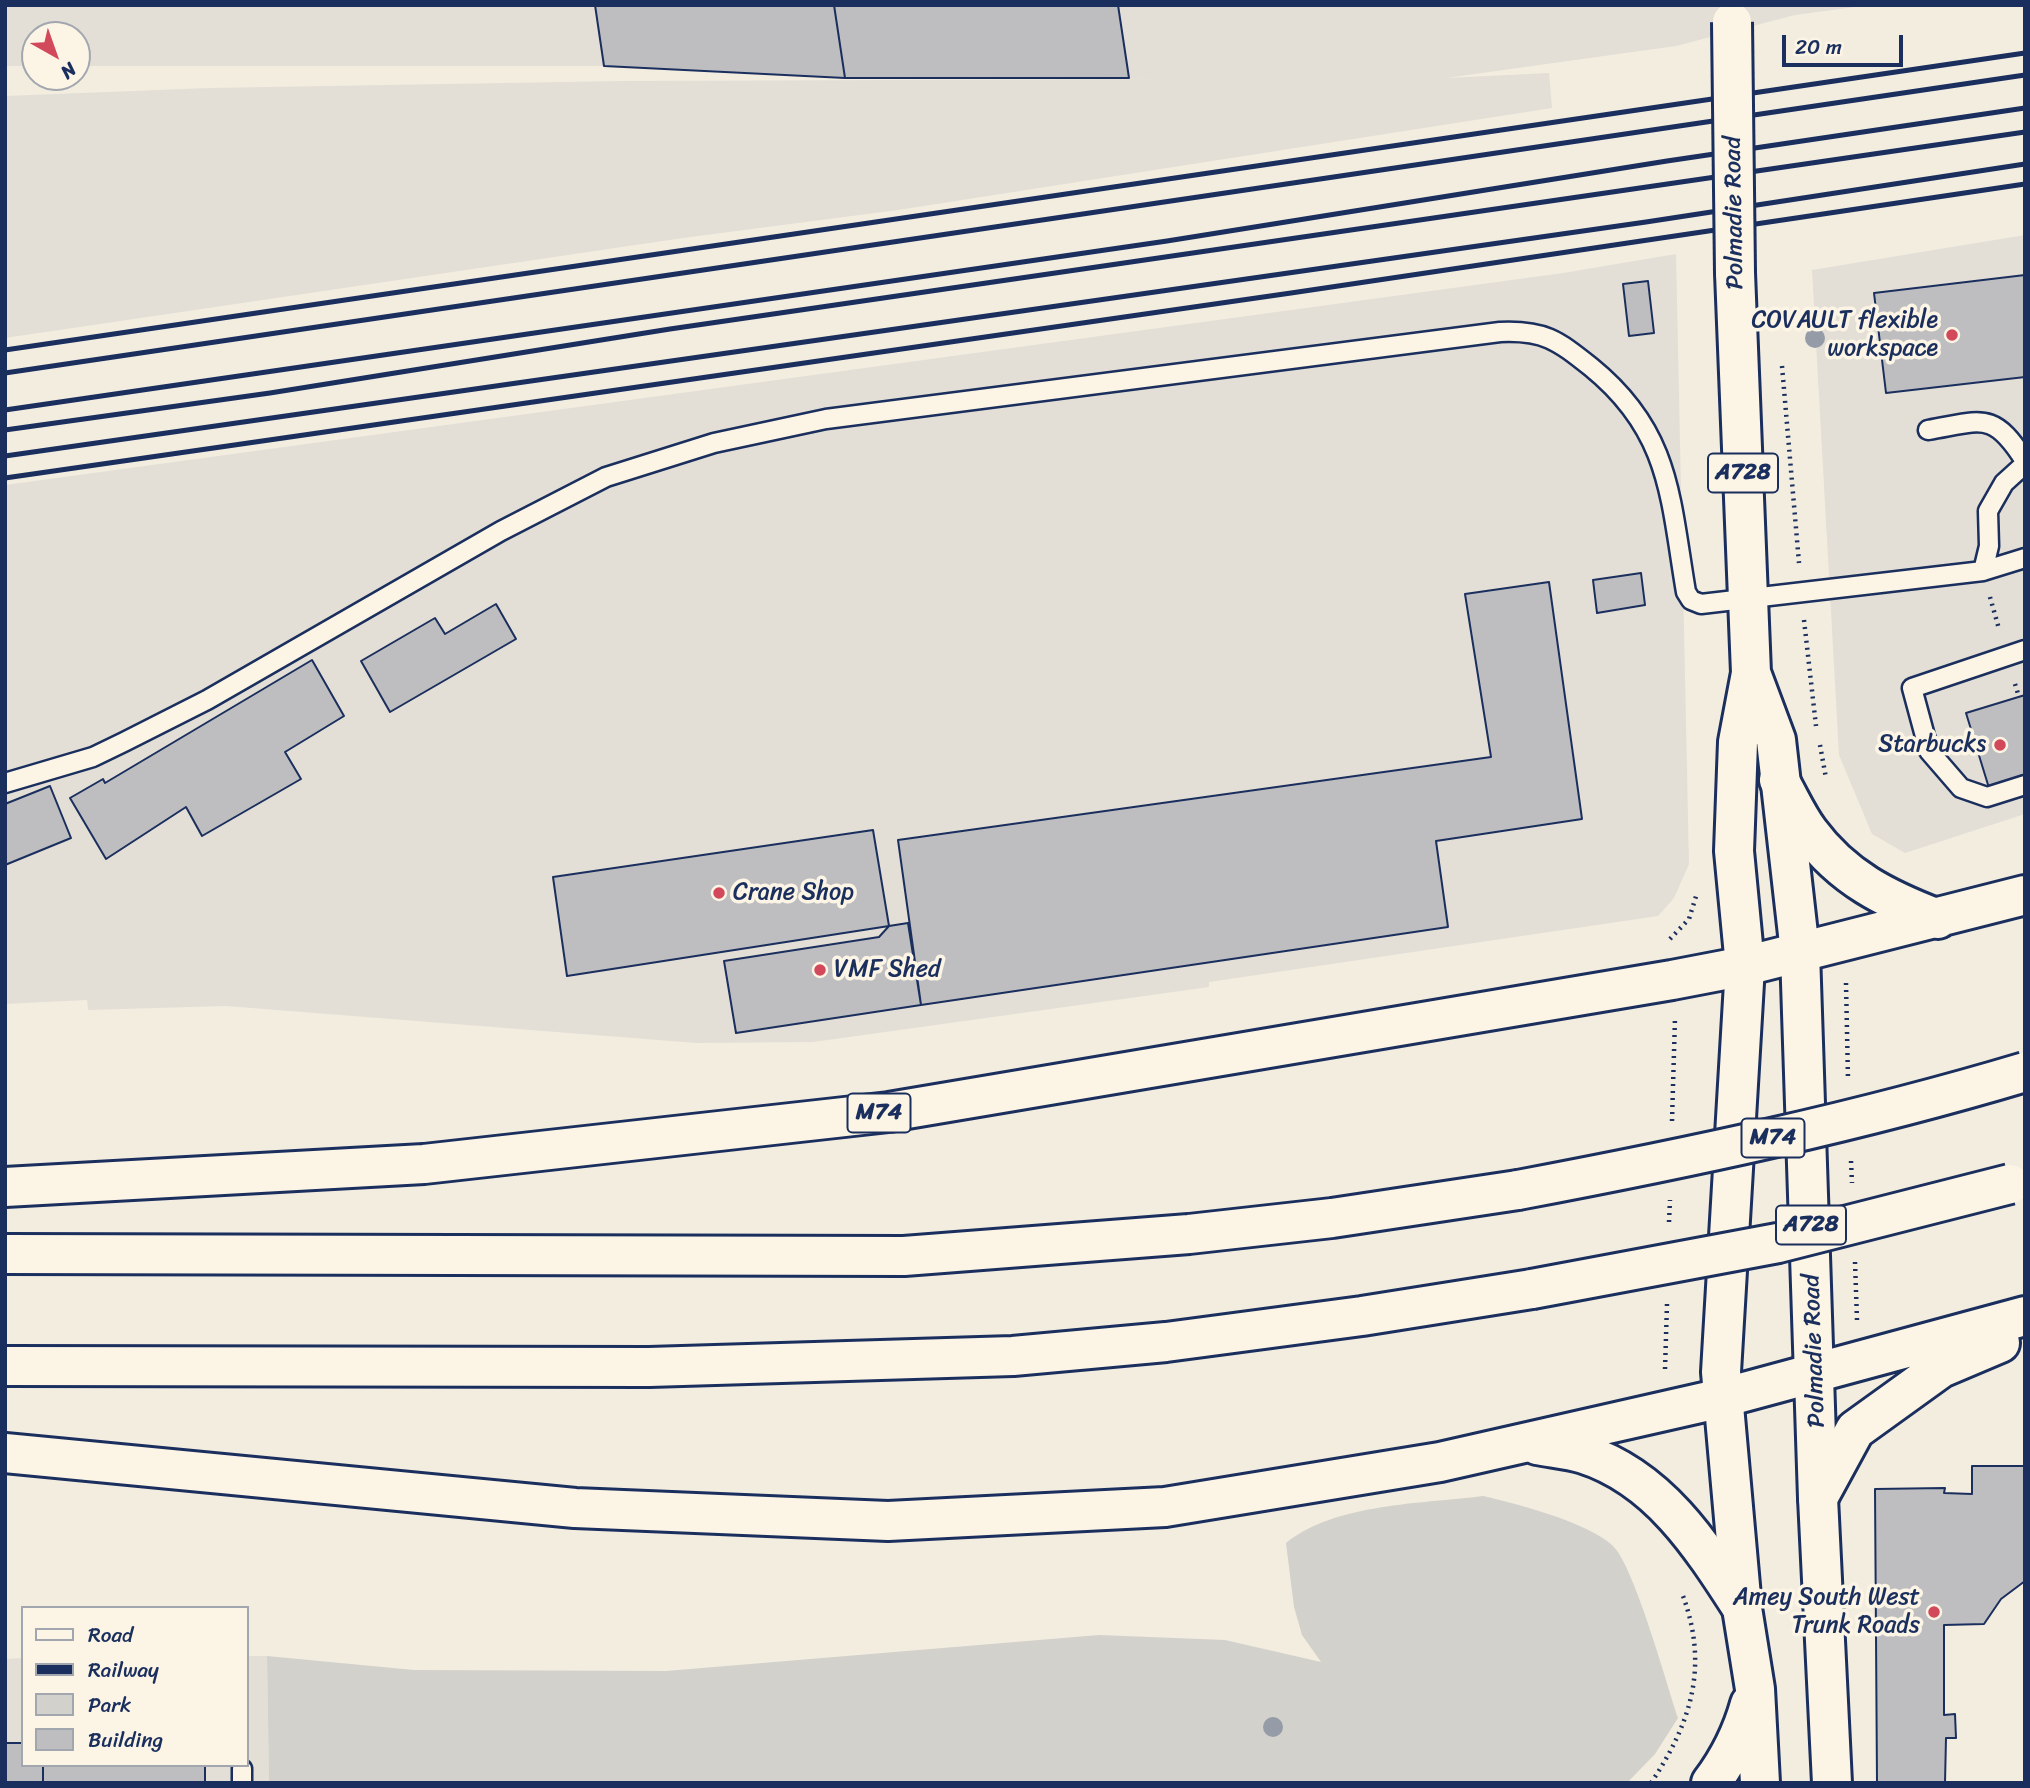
<!DOCTYPE html>
<style>
body{margin:0}
#map{position:relative;width:2030px;height:1788px;overflow:hidden;background:#f3ede0;font-family:Sriracha,sans-serif}
canvas{display:block}
.frame{position:absolute;inset:0;border:7px solid #1b2f5e;pointer-events:none}
.legend{position:absolute;left:21px;top:1606px;width:228px;height:161px;box-sizing:border-box;background:#fcf5e5;border:2px solid #a2a6af;margin:0;padding:9px 12px;list-style:none;font-size:21px;color:#1b2f5e}
.legend li{display:flex;align-items:center;gap:14px;height:35px}
.legend b{width:35px;border:2px solid #a2a6af}
.north{position:absolute;left:21px;top:21px;width:70px;height:70px;box-sizing:border-box;background:#fcf5e5;border:2px solid #a2a6af;border-radius:50%;rotate:140deg;font-size:19px;font-weight:700;line-height:28px;text-align:center;color:#1b2f5e}
.north::after{content:'';display:block;margin:auto;width:24px;height:32px;background:#d1495b;clip-path:polygon(50% 0,100% 100%,50% 72%,0 100%)}
.scale{position:absolute;left:1782px;top:35px;width:121px;height:32px;box-sizing:border-box;border:4px solid #1b2f5e;border-top:0;padding-left:9px;font-size:21px;line-height:24px;white-space:nowrap;color:#1b2f5e;-webkit-text-stroke:5px #fcf5e5;paint-order:stroke}
</style>
<div id="map">
<canvas width="2030" height="1788"></canvas>
<div class="frame"></div>
<ul class="legend">
<li><b style="height:9px;background:#fcf5e5"></b>Road</li>
<li><b style="height:9px;background:#1b2f5e"></b>Railway</li>
<li><b style="height:19px;background:#d3d1cc"></b>Park</li>
<li><b style="height:19px;background:#bebec0"></b>Building</li>
</ul>
<div class="north">N</div>
<div class="scale">20 m</div>
</div>
<script>
const context = document.querySelector('canvas').getContext('2d');
context.lineJoin = 'round';
function fillPath(path, color) {
  context.fillStyle = color;
  context.fill(path, 'evenodd');
}
function strokePath(path, color, width, dash) {
  context.strokeStyle = color;
  context.lineWidth = width;
  context.lineCap = dash ? 'butt' : 'round';
  context.setLineDash(dash || []);
  context.stroke(path);
}
function label(font, color, halo, rows, align = 'center') {
  context.font = font + ' Sriracha,sans-serif';
  context.lineWidth = 7;
  context.setLineDash([]);
  context.textBaseline = 'middle';
  context.strokeStyle = halo;
  context.fillStyle = color;
  for (const [text, x, y, turn = 0] of rows) {
    context.save();
    context.translate(x, y);
    context.rotate((+turn || 0) * Math.PI / 180);
    context.textAlign = isNaN(turn) ? turn : align;
    if (halo) context.strokeText(text, 0, 0);
    context.fillText(text, 0, 0);
    context.restore();
  }
}
fillPath(new Path2D(`
 M5 5H1870L1795 15 1676 46 1446 78 1549 73 1552 108 898 210 683 238 5 338V96L209 88 622 81 1160 79 845 78 604 66H77V35H35V66H5Z
 M2025 235V814L1905 853 1872 834 1839 755 1812 270Z
 M1676 254 1689 864 1674 898 1658 916 1209 982V987L813 1042 696 1043 226 1006 88 1010 87 1000 5 1004V485L1563 273Z
 M247 1656H267L269 1783H5V1659L23 1658V1765H247Z`), '#e3dfd6');
fillPath(new Path2D(`
 M1483 1496C1517 1504 1588 1522 1613 1546 1634 1566 1667 1685 1678 1718L1655 1754 1627 1783H269L267 1656 414 1670 666 1671 1099 1635 1225 1640 1321 1662 1302 1635 1294 1607 1286 1543C1336 1503 1421 1504 1483 1496Z`), '#d3d1cc');
const building = new Path2D(`
 M595 5H834L845 78 604 66Z
 M834 5H1118L1129 78H845Z
 M2025 275V377L1886 393 1874 293Z
 M1648 281 1654 333 1629 336 1623 284Z
 M1641 573 1645 605 1597 613 1593 580Z
 M1549 582 1582 819 1436 841 1448 927 921 1005 898 840 1491 757 1465 594Z
 M496 604 516 639 390 712 361 661 435 618 445 634Z
 M312 660 344 716 285 752 301 779 202 836 186 807 106 859 70 798 103 779 105 783Z
 M2025 695V776L1989 788 1966 713Z
 M50 786 71 838 5 865V804Z
 M873 830 889 926 567 976 553 877Z
 M908 923 921 1005 736 1033 724 961 879 937 889 926Z
 M1972 1466H2025V1581L2001 1599 1984 1624 1944 1625V1715L1955 1714 1956 1738H1946L1945 1783H1877L1875 1489 1945 1488 1944 1493 1972 1494Z
 M5 1743H23V1765H43V1783H5Z
 M43 1765H205V1783H43Z`);
fillPath(building, '#bebec0');
strokePath(building, '#1b2f5e', 2);
const lane = new Path2D(`
 M1928 430C1982 421 1993 410 2025 461
 M1983 571 1989 546 1988 511 2004 483 2025 464
 M2025 650 1912 688 1929 751 1961 788 1987 797 2025 785
 M5 783 93 757 124 742 207 700 501 531 606 477 714 443 826 419 1500 332C1544 330 1557 340 1591 367 1671 432 1670 498 1686 592L1691 600 1701 604 1983 571 2025 558
 M242 1769V1783`);
const primary = new Path2D(`
 M1735 273 1751 673 1738 742 1734 851 1745 966 1721 1372 1742 1608 1755 1689 1760 1783
 M1751 673 1776 740 1800 952 1818 1498 1832 1783
 M1711 1783C1729 1759 1742 1733 1750 1704`);
const highway = new Path2D(`
 M1779 780C1789 797 1797 816 1809 832 1843 878 1886 899 1938 919
 M5 1187 424 1164 889 1112 1672 980 1745 966 2025 895
 M5 1254 904 1256 1189 1234 1332 1218 1518 1190
 M5 1366 649 1367 1013 1356 1166 1342 1362 1316 1532 1289
 M1537 1445C1552 1448 1569 1449 1584 1454 1659 1478 1702 1546 1742 1608
 M5 1453 575 1508 888 1521 1165 1507 1440 1462 1722 1398 2025 1316
 M1818 1498 1855 1430 1941 1368 2000 1343`);
strokePath(lane, '#1b2f5e', 23);
strokePath(primary, '#1b2f5e', 44);
strokePath(highway, '#1b2f5e', 44);
strokePath(new Path2D(`
 M1782 366 1799 563
 M1990 597 1999 629
 M1804 620 1816 726
 M2015 684 2019 697
 M1820 745 1826 778
 M1670 939 1689 919 1697 893
 M1846 983 1848 1079
 M1672 1121 1675 1018
 M1851 1161 1852 1183
 M1669 1222 1670 1200
 M1855 1262 1857 1320
 M1665 1369 1667 1304
 M1651 1783C1691 1723 1709 1667 1683 1596`), '#1b2f5e', 4.5, [2, 5]);
strokePath(lane, '#fcf5e5', 18);
strokePath(primary, '#fcf5e5', 38);
strokePath(highway, '#fcf5e5', 38);
strokePath(new Path2D(`
 M5 350 2025 53
 M5 373 2025 75
 M5 410 1167 241 1667 161 2025 108
 M5 430 270 393 670 329 2025 132
 M5 456 1646 222 2025 164
 M5 478 1291 293 2025 184`), '#1b2f5e', 5);
const primaryBridge = new Path2D(`
 M1732 22 1735 273`);
const highwayBridge = new Path2D(`
 M1518 1190C1688 1158 1858 1122 2025 1072
 M1532 1289 1778 1243 2010 1184`);
strokePath(primaryBridge, '#1b2f5e', 44, []);
strokePath(highwayBridge, '#1b2f5e', 44, []);
strokePath(primaryBridge, '#fcf5e5', 38);
strokePath(highwayBridge, '#fcf5e5', 38);
context.fillStyle = '#969ba8';
for (const [x, y] of [
 [1815,338],
 [1273,1727]
]) {
  context.beginPath();
  context.arc(x, y, 10, 0, 2 * Math.PI);
  context.fill();
}
for (const [x, y, r, color] of [
 [1952,335,7,"#d1495b"],
 [2000,745,7,"#d1495b"],
 [719,893,7,"#d1495b"],
 [820,970,7,"#d1495b"],
 [1934,1612,7,"#d1495b"]
]) {
  const dot = new Path2D();
  dot.arc(x, y, r, 0, 2 * Math.PI);
  context.fillStyle = color;
  context.fill(dot);
  strokePath(dot, '#fcf5e5', 2.5);
}
for (const [x, y, w] of [
 [1743,473,70],
 [879,1113,63],
 [1773,1138,63],
 [1811,1225,70]
]) {
  const box = new Path2D();
  box.roundRect(x - w / 2, y - 19.5, w, 39, 5);
  context.fillStyle = '#fcf5e5';
  context.fill(box);
  strokePath(box, '#1b2f5e', 2);
}
label('bold 23px', '#1b2f5e', null, [
 ["A728",1743,473],
 ["M74",879,1113],
 ["M74",1773,1138],
 ["A728",1811,1225]
]);
label('24px', '#1b2f5e', '#fcf5e5', [
 ["Polmadie Road",1735,213,-91],
 ["Polmadie Road",1815,1351,-92]
]);
label('24px', '#1b2f5e', '#fcf5e5', [
 ["COVAULT flexible",1938,321],
 ["workspace",1938,349],
 ["Starbucks",1986,745],
 ["Crane Shop",733,893,"left"],
 ["VMF Shed",834,970,"left"],
 ["Amey South West",1920,1598],
 ["Trunk Roads",1920,1626]
], 'right');
</script>
